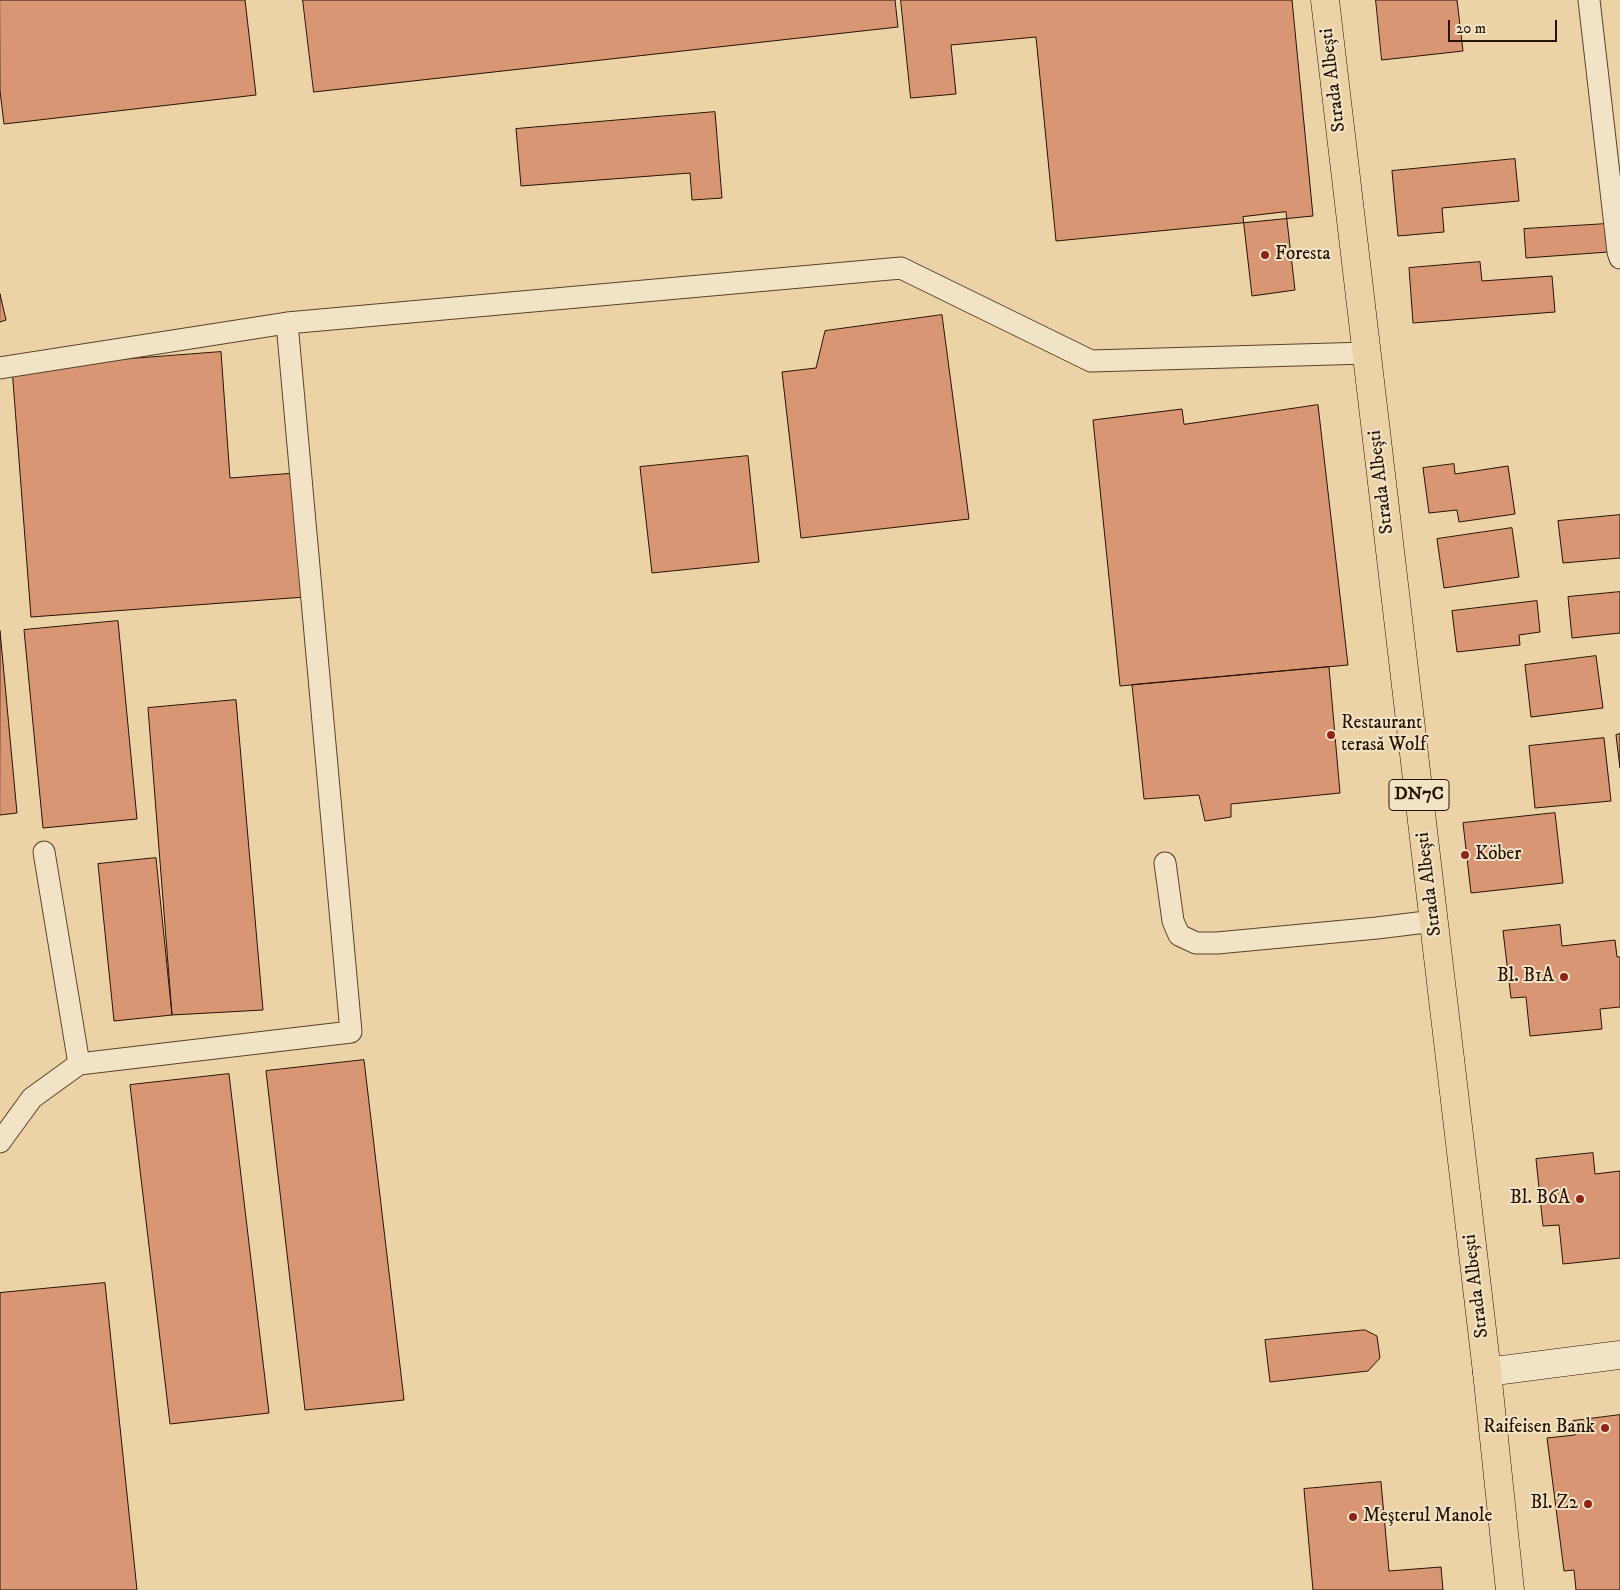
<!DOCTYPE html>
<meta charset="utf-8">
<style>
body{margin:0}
#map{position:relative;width:1620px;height:1590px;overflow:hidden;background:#ebd3a7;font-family:"IM FELL DW Pica",serif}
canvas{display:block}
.scale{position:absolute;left:1448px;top:20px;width:109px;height:22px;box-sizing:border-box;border:2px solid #281300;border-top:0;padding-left:6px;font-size:15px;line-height:18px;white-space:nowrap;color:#281300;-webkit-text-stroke:4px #f2e2c6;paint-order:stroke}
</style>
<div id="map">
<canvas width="1620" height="1590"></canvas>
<div class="scale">20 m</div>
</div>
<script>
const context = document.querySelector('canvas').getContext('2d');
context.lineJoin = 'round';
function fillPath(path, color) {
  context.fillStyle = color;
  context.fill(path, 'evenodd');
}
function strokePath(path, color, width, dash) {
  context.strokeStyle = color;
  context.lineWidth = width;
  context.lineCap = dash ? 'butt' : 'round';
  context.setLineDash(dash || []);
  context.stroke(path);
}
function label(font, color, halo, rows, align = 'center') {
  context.font = font + ' "IM FELL DW Pica",serif';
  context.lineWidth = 4;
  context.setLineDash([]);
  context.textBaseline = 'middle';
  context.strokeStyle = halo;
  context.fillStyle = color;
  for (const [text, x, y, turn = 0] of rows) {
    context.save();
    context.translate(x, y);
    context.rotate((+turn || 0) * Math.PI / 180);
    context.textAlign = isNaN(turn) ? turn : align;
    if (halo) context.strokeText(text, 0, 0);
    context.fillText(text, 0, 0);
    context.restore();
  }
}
const building = new Path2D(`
 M0 0H245L256 95 4 124 0 91Z
 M303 0H895L898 27 314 92Z
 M901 0H1292L1313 216 1056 241 1036 37 951 45 956 94 911 98Z
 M1376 0H1457L1463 51 1382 60Z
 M715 112 722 198 692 200 690 173 521 186 516 129Z
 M1515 159 1519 201 1442 208 1444 232 1398 236 1392 171Z
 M1286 212 1295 290 1252 296 1243 217Z
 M1606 224 1608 252 1526 258 1524 229Z
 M1480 262 1482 281 1552 276 1555 312 1413 323 1409 268Z
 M0 294 6 320 0 322Z
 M942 315 969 519 801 538 782 372 816 368 825 331Z
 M221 352 230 478 295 473 305 597 31 617 12 368Z
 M1318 405 1348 665 1120 686 1093 420 1182 409 1184 424Z
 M748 456 759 562 652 573 640 467Z
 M1454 464 1455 474 1508 466 1515 514 1459 522 1457 510 1429 513 1423 468Z
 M1620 515V558L1563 563 1558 521Z
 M1512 528 1519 577 1444 588 1437 539Z
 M1620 592V633L1572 638 1568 597Z
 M1537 601 1540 632 1519 635 1520 645 1457 652 1452 611Z
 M118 621 137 819 43 828 24 630Z
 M0 631 17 813 0 815Z
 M1596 656 1603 708 1531 717 1525 665Z
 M1329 667 1340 793 1231 804V817L1205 821 1199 795 1144 799 1132 685Z
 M236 700 263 1010 172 1015 148 708Z
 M1620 734V768L1616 735Z
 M1604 738 1611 801 1535 808 1529 746Z
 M1555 813 1563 883 1471 893 1463 823Z
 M156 858 172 1015 114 1021 98 864Z
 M1560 925 1562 946 1615 940 1617 957H1620V1007L1600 1009 1602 1029 1530 1036 1526 997 1511 998 1503 931Z
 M364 1060 404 1400 305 1410 266 1071Z
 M229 1074 269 1413 170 1424 130 1085Z
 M1593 1153 1595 1174 1620 1171V1258L1563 1264 1559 1225 1543 1226 1536 1159Z
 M105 1283 137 1590H0V1293Z
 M1365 1330 1377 1336 1380 1358 1368 1371 1270 1382 1265 1340Z
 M1620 1415V1590H1576L1574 1570 1564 1571 1547 1438 1575 1435 1573 1421Z
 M1381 1482 1389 1571 1441 1567 1443 1590H1313L1304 1489Z`);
fillPath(building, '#d89674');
strokePath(building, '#281300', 1);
const lane = new Path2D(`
 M1589 0 1618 252 1620 258
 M0 368 287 323
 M44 852 79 1064
 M1165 863 1173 921 1179 935 1196 943H1217L1377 928 1434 921
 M0 1142 32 1098 79 1064 351 1032 287 323 901 268 1091 361 1367 353`);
const secondary = new Path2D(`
 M1487 1372 1620 1355`);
const primary = new Path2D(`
 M1325 0 1487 1372 1510 1590`);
strokePath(lane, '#59432a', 23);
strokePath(secondary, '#281300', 29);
strokePath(primary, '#281300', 29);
strokePath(lane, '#f2e2c6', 21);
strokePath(secondary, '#f2e2c6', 28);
strokePath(primary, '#ebd3a7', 28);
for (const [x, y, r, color] of [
 [1265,255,5,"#8f2418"],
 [1331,735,5,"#8f2418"],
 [1465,855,5,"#8f2418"],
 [1564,977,5,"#8f2418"],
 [1580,1199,5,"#8f2418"],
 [1605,1428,5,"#8f2418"],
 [1588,1504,5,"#8f2418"],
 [1353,1517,5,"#8f2418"]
]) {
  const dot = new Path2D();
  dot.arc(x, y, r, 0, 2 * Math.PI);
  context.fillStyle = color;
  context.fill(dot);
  strokePath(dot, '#f2e2c6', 2);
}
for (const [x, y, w] of [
 [1419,795,60]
]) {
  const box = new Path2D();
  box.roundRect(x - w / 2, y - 15.5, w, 31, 4);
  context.fillStyle = '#f2e2c6';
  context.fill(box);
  strokePath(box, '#281300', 1);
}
label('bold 18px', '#281300', null, [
 ["DN7C",1419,795]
]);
label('19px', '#281300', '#f2e2c6', [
 ["Strada Albești",1334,80,-97],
 ["Strada Albești",1382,482,-97],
 ["Strada Albești",1430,884,-97],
 ["Strada Albești",1477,1286,-97]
]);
label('19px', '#281300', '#f2e2c6', [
 ["Foresta",1275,255],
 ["Restaurant",1341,724],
 ["terasă Wolf",1341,746],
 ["Köber",1475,855],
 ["Bl. B1A",1554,977,"right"],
 ["Bl. B6A",1570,1199,"right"],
 ["Raifeisen Bank",1595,1428,"right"],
 ["Bl. Z2",1578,1504,"right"],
 ["Meșterul Manole",1363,1517]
], 'left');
</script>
